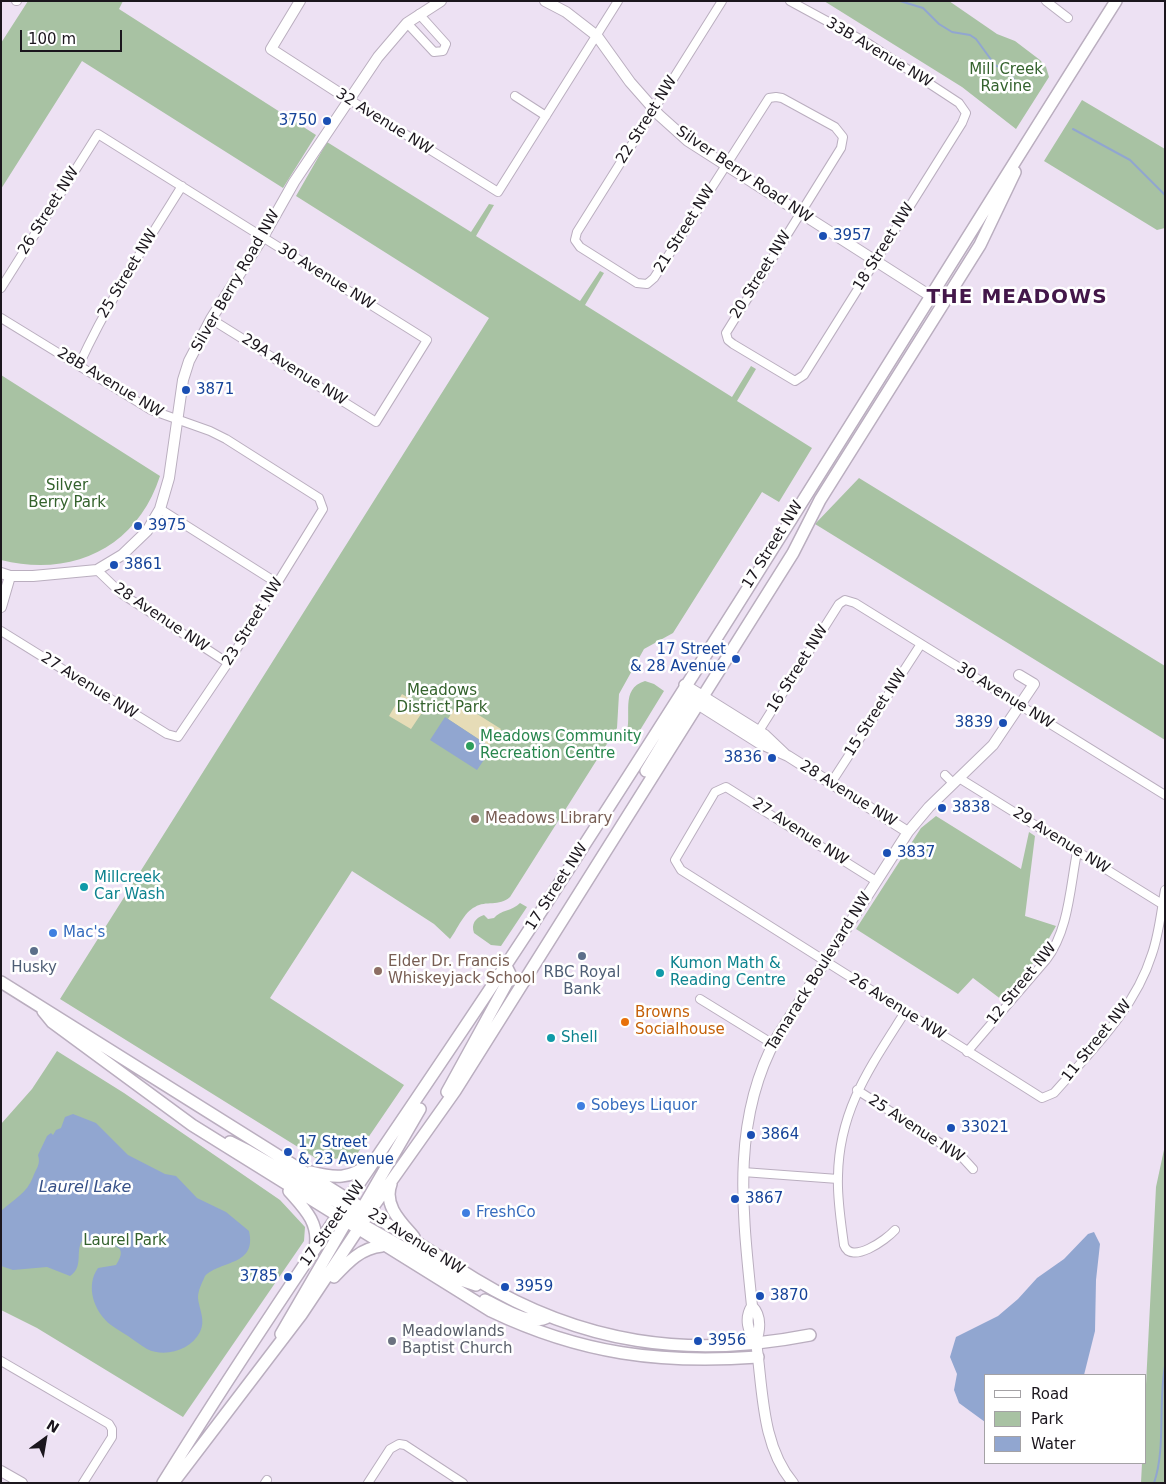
<!DOCTYPE html>
<style>
body{margin:0}
#map{position:relative;width:1166px;height:1484px;overflow:hidden;background:#ede1f3;font-family:"DejaVu Sans",sans-serif}
canvas{display:block}
.frame{position:absolute;inset:0;border:2px solid #1b161d;pointer-events:none}
.legend{position:absolute;left:984px;top:1374px;width:162px;height:90px;box-sizing:border-box;background:#fff;border:1px solid #a4a2a5;margin:0;padding:6px 9px;list-style:none;font-size:15px;color:#1b161d}
.legend li{display:flex;align-items:center;gap:10px;height:25px}
.legend b{width:25px;border:1px solid #a4a2a5}
.north{position:absolute;left:20px;top:1414px;width:50px;height:50px;-webkit-text-stroke:4px #fff;paint-order:stroke;rotate:32deg;font-size:14px;font-weight:700;line-height:20px;text-align:center;color:#1b161d}
.north::after{content:'';display:block;margin:auto;width:18px;height:22px;background:#1b161d;clip-path:polygon(50% 0,100% 100%,50% 72%,0 100%)}
.scale{position:absolute;left:20px;top:30px;width:102px;height:22px;box-sizing:border-box;border:2px solid #1b161d;border-top:0;padding-left:6px;font-size:15px;line-height:18px;white-space:nowrap;color:#1b161d;-webkit-text-stroke:4px #fff;paint-order:stroke}
</style>
<div id="map">
<canvas width="1166" height="1484"></canvas>
<div class="frame"></div>
<ul class="legend">
<li><b style="height:6px;background:#fff"></b>Road</li>
<li><b style="height:14px;background:#a8c2a3"></b>Park</li>
<li><b style="height:14px;background:#91a6d0"></b>Water</li>
</ul>
<div class="north">N</div>
<div class="scale">100 m</div>
</div>
<script>
const context = document.querySelector('canvas').getContext('2d');
context.lineJoin = 'round';
function fillPath(path, color) {
  context.fillStyle = color;
  context.fill(path, 'evenodd');
}
function strokePath(path, color, width, dash) {
  context.strokeStyle = color;
  context.lineWidth = width;
  context.lineCap = dash ? 'butt' : 'round';
  context.setLineDash(dash || []);
  context.stroke(path);
}
function label(font, color, halo, rows, align = 'center') {
  context.font = font + ' "DejaVu Sans",sans-serif';
  context.lineWidth = 5;
  context.setLineDash([]);
  context.textBaseline = 'middle';
  context.strokeStyle = halo;
  context.fillStyle = color;
  for (const [text, x, y, turn = 0] of rows) {
    context.save();
    context.translate(x, y);
    context.rotate((+turn || 0) * Math.PI / 180);
    context.textAlign = isNaN(turn) ? turn : align;
    if (halo) context.strokeText(text, 0, 0);
    context.fillText(text, 0, 0);
    context.restore();
  }
}
fillPath(new Path2D(`
 M28 1H123L119 9 316 135 283 188 82 61 1 189V43Z
 M824 1H949L997 34 1015 41 1040 60 1046 67 1049 77 1016 129 962 87Z
 M1082 100 1165 149V228L1157 230 1044 161Z
 M327 142 471 232 489 204 494 205 476 236 580 301 600 271 604 273 585 305 732 397 751 366 756 369 737 401 812 448 779 502 762 492 673 633 644 649 619 694 617 728 510 897C499 907 486 900 475 907 464 912 457 930 450 939L434 924 352 871 270 998 404 1085 357 1154 322 1162 60 999 489 318 296 196Z
 M1 375 160 476C137 547 73 578 1 560Z
 M859 478 1165 666V740L815 524Z
 M645 681 654 684 664 691 634 740 626 735C633 716 619 689 645 681Z
 M936 816 1021 869 1029 832 1035 836 1025 916 1056 926 1039 956 1002 1000 973 978 958 994 856 929 921 828Z
 M520 903 527 907 501 946 491 945 474 933C471 924 475 918 484 915L488 919 494 918C500 910 513 911 520 903Z
 M57 1051 124 1093 280 1200 305 1227 304 1241 183 1417 37 1328 1 1310V1124L32 1089Z
 M1165 1145V1483H1141L1142 1463H1145V1404L1156 1187Z`), '#a8c2a3');
fillPath(new Path2D(`
 M402 694 425 708 411 729 389 716Z
 M458 702 501 729 489 746 448 719Z`), '#e6dcb7');
fillPath(new Path2D(`
 M445 717 492 748 477 770 430 740Z
 M73 1114 96 1123 128 1155 165 1174 176 1176 197 1198 226 1212 249 1231C257 1266 221 1260 205 1276 202 1283 198 1290 198 1298 199 1309 206 1320 200 1332 191 1350 165 1358 147 1349 140 1345 134 1340 128 1336 122 1332 116 1329 111 1325 94 1312 85 1286 98 1268L116 1265C130 1244 111 1245 97 1243 91 1241 88 1239 82 1241 75 1252 84 1267 70 1276L47 1267 13 1270 1 1266V1211C14 1199 27 1193 33 1177 36 1168 41 1165 38 1155L47 1136 51 1133 53 1135 56 1130 61 1128 65 1117Z
 M1094 1232 1100 1244 1096 1280 1095 1331 1084 1375H985V1422L959 1403 954 1390 957 1374 950 1357 956 1337 998 1316 1018 1299 1037 1278 1064 1259 1088 1234Z`), '#91a6d0');
strokePath(new Path2D(`
 M900 1 923 8 939 24 952 32 970 35 976 39 995 65 1009 73 1016 82
 M1073 129 1130 160 1165 195
 M1154 1483C1166 1448 1158 1404 1165 1366`), '#91a6d0', 2);
const minor = new Path2D(`
 M16 1H17
 M722 1 577 232 575 240 580 247 637 283 647 284 654 278 769 98 776 97 782 98 835 127 843 137 841 148 726 333 728 340 733 344 795 381 804 375 962 123 966 113 959 103 869 44 790 1
 M1046 1 1068 18
 M407 23 434 52 443 51 446 44 419 14
 M515 96 546 116
 M350 100 498 192 618 1
 M1 288 98 134 427 340 376 422 211 319
 M1 318 151 410 210 431 226 439 319 498 323 509 228 663 178 737 167 734 1 631
 M79 365C108 302 145 245 182 186
 M160 509 277 583
 M97 570 122 594 228 663
 M757 734 839 604 845 600 855 603 1165 795
 M945 775 953 783
 M959 778 1162 904
 M831 783 921 644
 M876 881 726 787 715 792 675 860 681 870 1042 1098 1054 1093C1091 1051 1135 1009 1152 954 1159 934 1161 912 1165 890
 M700 999 773 1044
 M967 1052 1046 960C1069 930 1070 887 1077 852
 M857 1090 962 1157 973 1169
 M743 1172 838 1179
 M895 1230C886 1240 851 1265 844 1245 841 1222 837 1199 838 1176 839 1109 871 1066 905 1012
 M1 1361 109 1424 112 1429V1437L83 1483
 M265 1483 267 1480
 M368 1483 390 1449 399 1444 405 1445 463 1483`);
const tertiary = new Path2D(`
 M300 1 271 49 350 100
 M545 1 566 12 597 36 630 82 659 115 688 141 943 304
 M1 573 10 576H33L97 570 122 555 147 531 160 509 169 478 183 380 189 361 211 319 263 237 294 182 378 57 407 23 441 1
 M1 607 10 576
 M685 685 765 735 785 754
 M691 700 759 743 788 756 908 832
 M752 1306C744 1318 748 1332 756 1342
 M1 1471 22 1483
 M793 1483C761 1445 763 1389 756 1342 760 1330 762 1316 752 1306 743 1216 730 1121 777 1037L908 832 929 807 993 745 1034 684 1019 675`);
const secondary = new Path2D(`
 M646 771 687 703 689 695 685 685
 M1 982 475 1279C582 1344 688 1359 810 1335
 M43 1011 52 1022 192 1125 491 1311C581 1354 660 1364 758 1357
 M447 1092 509 979 510 974 506 966
 M230 1142 248 1151 351 1210
 M311 1172C334 1178 350 1180 370 1163
 M391 1184C383 1205 401 1222 414 1237
 M289 1191C304 1208 320 1223 315 1248
 M359 1214 420 1109
 M356 1221 461 1280 476 1285
 M334 1277C348 1262 361 1248 382 1246
 M485 1300C502 1308 530 1327 548 1317
 M281 1334 349 1217
 M163 1483C284 1287 419 1100 544 907 739 608 925 303 1116 1
 M173 1483 301 1315 375 1204 455 1091 793 553 820 500 980 245 1015 172`);
strokePath(minor, '#baaebf', 10);
strokePath(tertiary, '#baaebf', 12);
strokePath(secondary, '#baaebf', 14);
strokePath(minor, '#fff', 8);
strokePath(tertiary, '#fff', 10);
strokePath(secondary, '#fff', 11);
for (const [x, y, r, color] of [
 [327,121,5,"#1a4fb4"],
 [823,236,5,"#1a4fb4"],
 [186,390,5,"#1a4fb4"],
 [138,526,5,"#1a4fb4"],
 [114,565,5,"#1a4fb4"],
 [736,659,5,"#1a4fb4"],
 [1003,723,5,"#1a4fb4"],
 [470,746,5,"#2e9e5b"],
 [772,758,5,"#1a4fb4"],
 [942,808,5,"#1a4fb4"],
 [475,819,5,"#8d6e63"],
 [887,853,5,"#1a4fb4"],
 [84,887,5,"#0f9aa8"],
 [53,933,5,"#3f7fe0"],
 [34,951,5,"#5c6f8a"],
 [582,956,5,"#5c6f8a"],
 [378,971,5,"#8d6e63"],
 [660,973,5,"#0f9aa8"],
 [625,1022,5,"#e8710a"],
 [551,1038,5,"#0f9aa8"],
 [581,1106,5,"#3f7fe0"],
 [951,1128,5,"#1a4fb4"],
 [751,1135,5,"#1a4fb4"],
 [288,1152,5,"#1a4fb4"],
 [735,1199,5,"#1a4fb4"],
 [466,1213,5,"#3f7fe0"],
 [288,1277,5,"#1a4fb4"],
 [505,1287,5,"#1a4fb4"],
 [760,1296,5,"#1a4fb4"],
 [392,1341,5,"#6b7280"],
 [698,1341,5,"#1a4fb4"]
]) {
  const dot = new Path2D();
  dot.arc(x, y, r, 0, 2 * Math.PI);
  context.fillStyle = color;
  context.fill(dot);
  strokePath(dot, '#fff', 2);
}
label('15px', '#1b161d', '#fff', [
 ["33B Avenue NW",879,53,31],
 ["22 Street NW",647,120,-58],
 ["32 Avenue NW",384,122,32],
 ["Silver Berry Road NW",744,175,34],
 ["26 Street NW",49,211,-58],
 ["21 Street NW",685,229,-58],
 ["18 Street NW",884,247,-58],
 ["25 Street NW",128,274,-59],
 ["20 Street NW",761,275,-58],
 ["30 Avenue NW",326,277,32],
 ["Silver Berry Road NW",236,281,-60],
 ["29A Avenue NW",294,370,32],
 ["28B Avenue NW",110,383,31],
 ["17 Street NW",773,545,-58],
 ["28 Avenue NW",161,618,34],
 ["23 Street NW",253,622,-58],
 ["16 Street NW",798,669,-58],
 ["27 Avenue NW",89,686,32],
 ["30 Avenue NW",1005,696,32],
 ["15 Street NW",876,713,-57],
 ["28 Avenue NW",848,794,32],
 ["27 Avenue NW",800,832,33],
 ["29 Avenue NW",1061,841,32],
 ["17 Street NW",557,887,-57],
 ["Tamarack Boulevard NW",819,972,-58],
 ["12 Street NW",1022,984,-51],
 ["26 Avenue NW",897,1007,32],
 ["11 Street NW",1097,1041,-51],
 ["25 Avenue NW",916,1129,33],
 ["17 Street NW",333,1224,-55],
 ["23 Avenue NW",416,1242,32]
]);
label('15px', '#34622d', '#fff', [
 ["Mill Creek",1006,70],
 ["Ravine",1006,87],
 ["Silver",67,486],
 ["Berry Park",67,503],
 ["Meadows",442,691],
 ["District Park",442,708],
 ["Laurel Park",125,1241]
]);
label('15px', '#164399', '#fff', [
 ["3750",317,121,"right"],
 ["3957",833,236],
 ["3871",196,390],
 ["3975",148,526],
 ["3861",124,565],
 ["17 Street",726,650,"right"],
 ["& 28 Avenue",726,667,"right"],
 ["3839",993,723,"right"],
 ["3836",762,758,"right"],
 ["3838",952,808],
 ["3837",897,853],
 ["33021",961,1128],
 ["3864",761,1135],
 ["17 Street",298,1143],
 ["& 23 Avenue",298,1160],
 ["3867",745,1199],
 ["3785",278,1277,"right"],
 ["3959",515,1287],
 ["3870",770,1296],
 ["3956",708,1341]
], 'left');
label('15px', '#27864d', '#fff', [
 ["Meadows Community",480,737],
 ["Recreation Centre",480,754]
], 'left');
label('15px', '#785e54', '#fff', [
 ["Meadows Library",485,819],
 ["Elder Dr. Francis",388,962],
 ["Whiskeyjack School",388,979]
], 'left');
label('15px', '#0d838f', '#fff', [
 ["Millcreek",94,878],
 ["Car Wash",94,895],
 ["Kumon Math &",670,964],
 ["Reading Centre",670,981],
 ["Shell",561,1038]
], 'left');
label('15px', '#366cbe', '#fff', [
 ["Mac's",63,933],
 ["Sobeys Liquor",591,1106],
 ["FreshCo",476,1213]
], 'left');
label('15px', '#4e5e75', '#fff', [
 ["Husky",34,968],
 ["RBC Royal",582,973],
 ["Bank",582,990]
]);
label('15px', '#c56008', '#fff', [
 ["Browns",635,1013],
 ["Socialhouse",635,1030]
], 'left');
label('15px', '#5b616d', '#fff', [
 ["Meadowlands",402,1332],
 ["Baptist Church",402,1349]
], 'left');
label('italic 16px', '#365087', '#fff', [
 ["Laurel Lake",85,1188]
]);
context.letterSpacing = '1px';
label('bold 20px', '#431749', '#fff', [
 ["THE MEADOWS",1017,298]
]);
context.letterSpacing = '0px';
</script>
